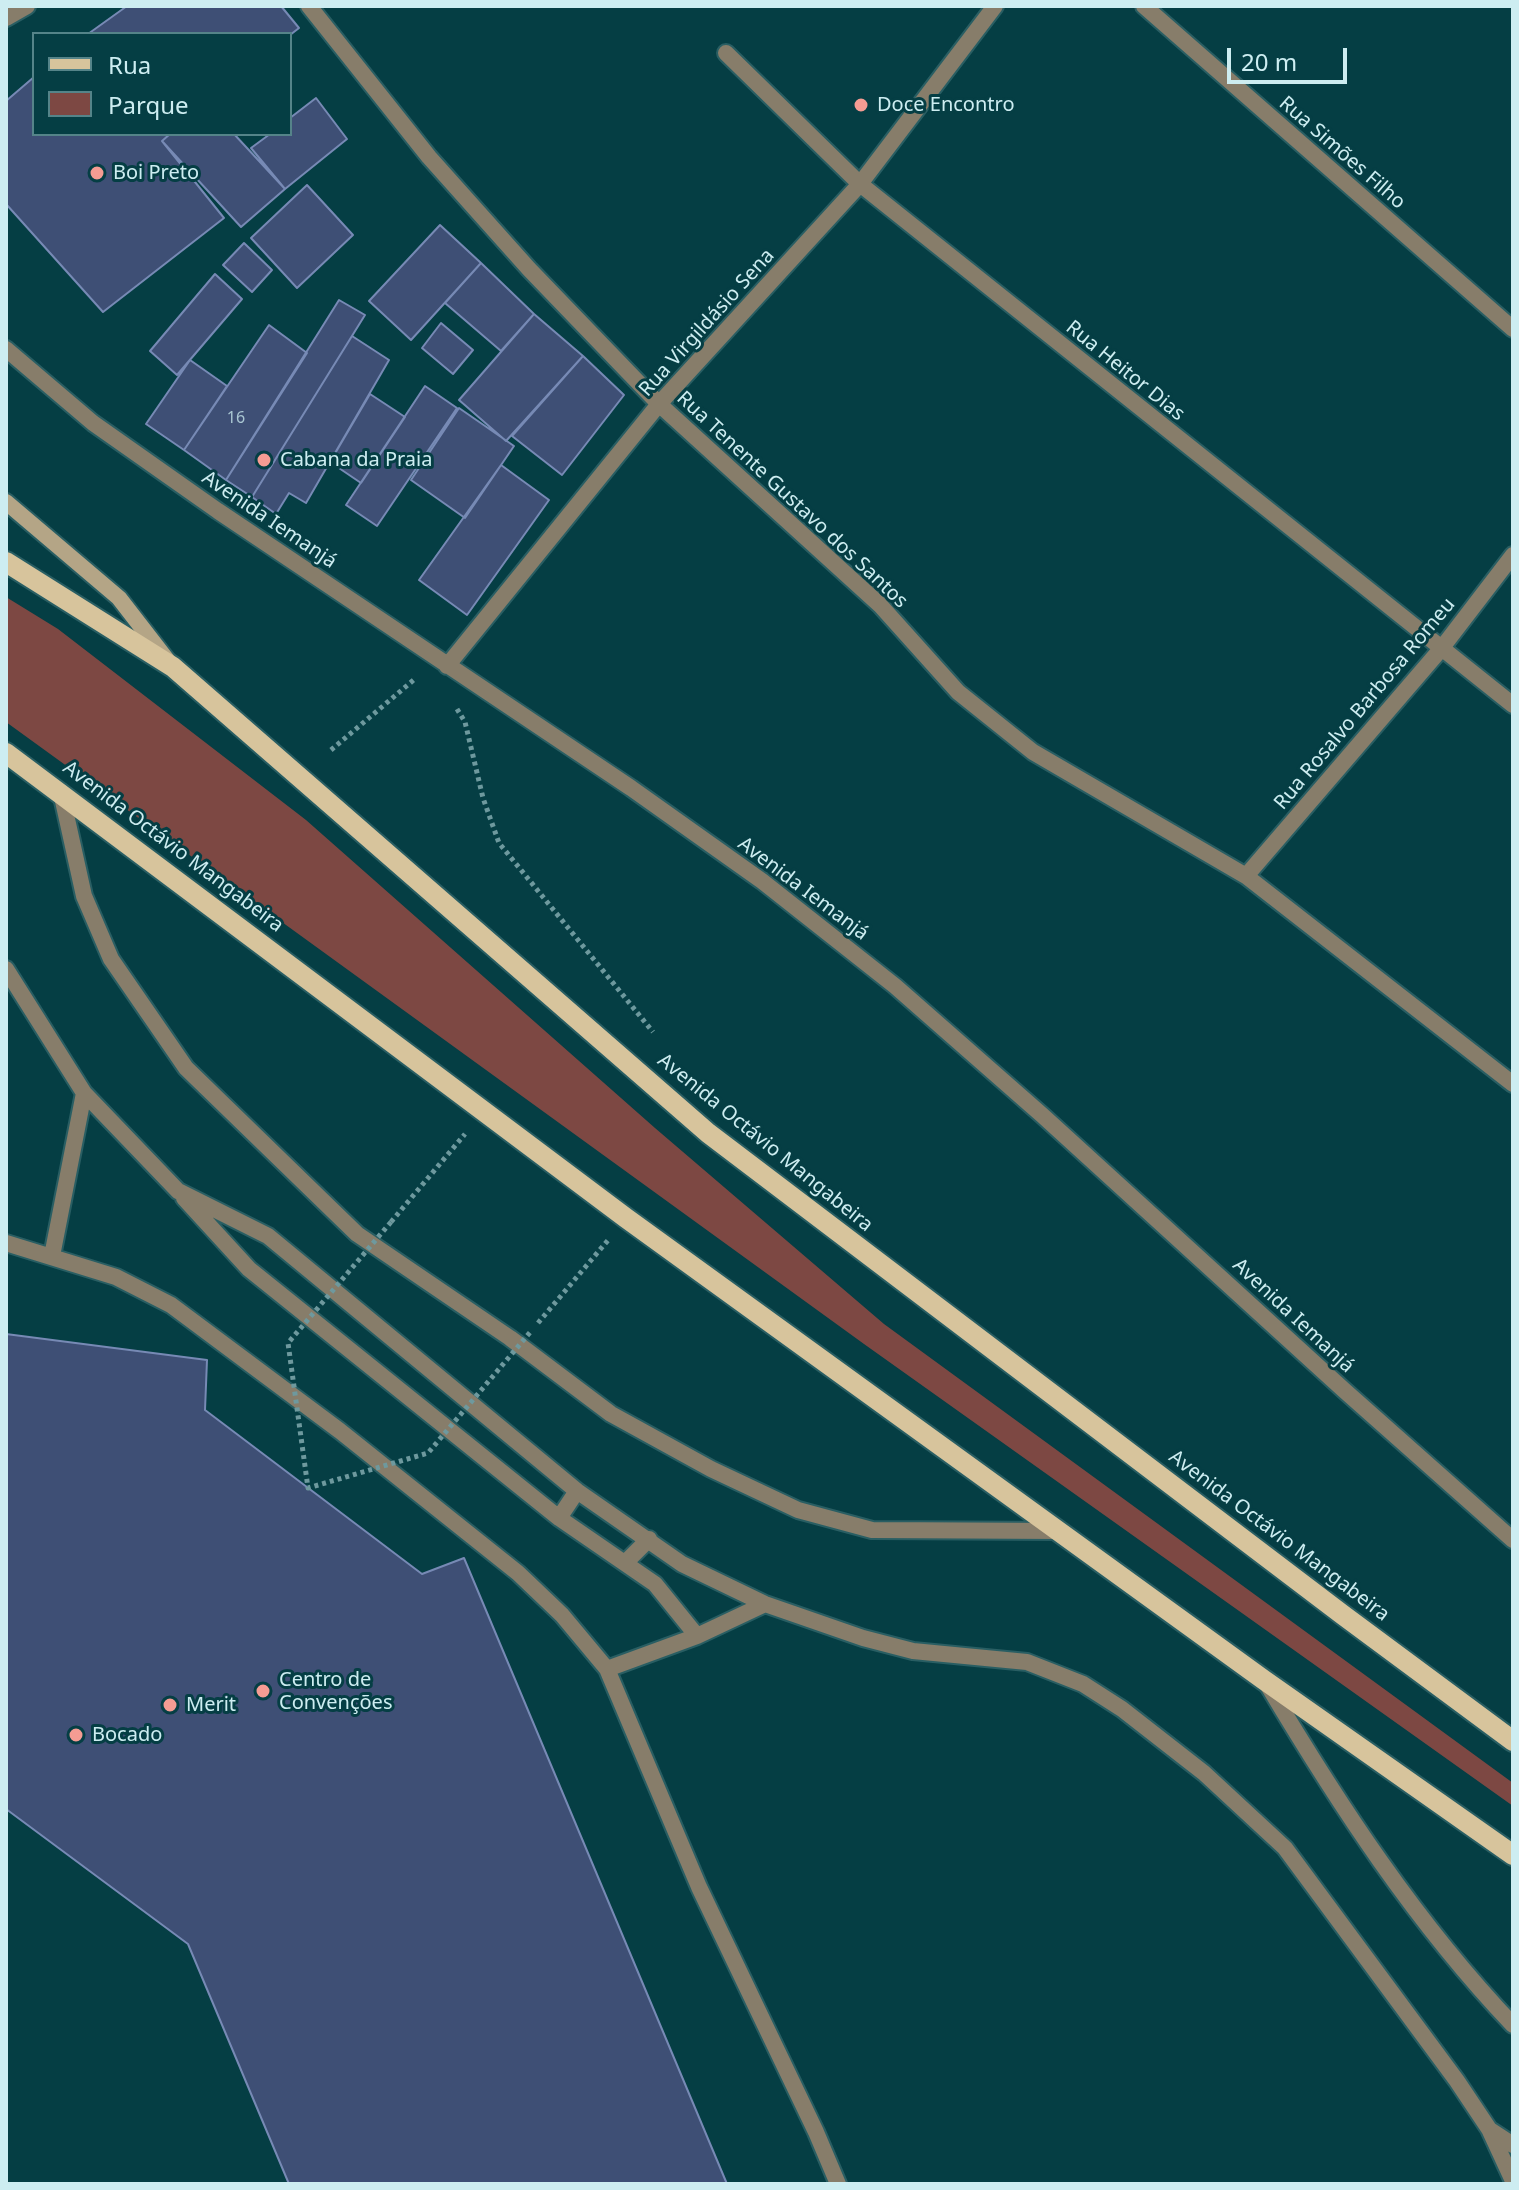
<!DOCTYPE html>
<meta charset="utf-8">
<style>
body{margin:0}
#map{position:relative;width:1519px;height:2190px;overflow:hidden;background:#053e44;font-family:"Noto Sans",sans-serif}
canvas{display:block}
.frame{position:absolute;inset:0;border:8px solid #cdedf1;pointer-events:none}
.legend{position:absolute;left:32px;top:32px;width:260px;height:104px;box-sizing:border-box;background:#053e44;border:2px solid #558489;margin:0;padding:10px 14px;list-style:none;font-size:24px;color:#cdedf1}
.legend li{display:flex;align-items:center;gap:16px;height:40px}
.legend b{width:40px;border:2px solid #558489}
.scale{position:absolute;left:1227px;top:48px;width:120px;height:36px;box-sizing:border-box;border:4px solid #cdedf1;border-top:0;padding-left:10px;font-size:24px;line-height:28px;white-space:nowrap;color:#cdedf1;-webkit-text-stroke:6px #053e44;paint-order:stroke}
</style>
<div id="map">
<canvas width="1519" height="2190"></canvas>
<div class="frame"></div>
<ul class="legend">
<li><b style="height:10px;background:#d7c49c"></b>Rua</li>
<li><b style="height:22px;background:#7d4843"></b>Parque</li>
</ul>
<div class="scale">20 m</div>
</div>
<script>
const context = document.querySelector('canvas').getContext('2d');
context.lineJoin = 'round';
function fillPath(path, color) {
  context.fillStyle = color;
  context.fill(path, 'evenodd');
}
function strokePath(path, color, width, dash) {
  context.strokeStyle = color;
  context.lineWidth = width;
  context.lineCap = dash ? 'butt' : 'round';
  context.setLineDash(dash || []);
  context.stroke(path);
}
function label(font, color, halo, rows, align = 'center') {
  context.font = font + ' "Noto Sans",sans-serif';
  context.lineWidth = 6;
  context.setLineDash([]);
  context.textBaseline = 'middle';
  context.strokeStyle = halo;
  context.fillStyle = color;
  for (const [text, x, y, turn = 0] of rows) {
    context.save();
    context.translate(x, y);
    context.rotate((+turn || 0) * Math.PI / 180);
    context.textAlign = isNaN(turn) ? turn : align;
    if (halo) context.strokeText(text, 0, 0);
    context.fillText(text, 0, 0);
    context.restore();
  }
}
fillPath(new Path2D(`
 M6 597 58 629 306 820 655 1128 884 1324 1513 1783V1806L864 1344 6 722Z`), '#7d4843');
const building = new Path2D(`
 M127 6H281L299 28 290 35 88 34Z
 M34 77V134H170L162 141 224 218 103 312 6 204V101Z
 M316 98 347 139 285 189 251 148 270 134H290V118Z
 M170 134H234L285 189 241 227 162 141Z
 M307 185 353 235 297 288 251 238Z
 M440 225 481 263 411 340 369 301Z
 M244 243 272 270 252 292 223 265Z
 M481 263 534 314 501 351 445 303Z
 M215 274 242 299 177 375 150 351Z
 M339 300 365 315 252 497 226 480Z
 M534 314 583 356 506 441 459 400Z
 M441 323 473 350 453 374 422 348Z
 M269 325 307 353 226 480 184 450Z
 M352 336 389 360 306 503 289 493 276 514 252 497Z
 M583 356 624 395 562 475 512 436Z
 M190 360 227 386 184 450 146 424Z
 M425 386 457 408 377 526 346 505Z
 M370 394 405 417 361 483 330 462Z
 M459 408 514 446 465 518 411 480Z
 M501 465 549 500 467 615 419 580Z
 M6 1334 207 1360 205 1410 422 1574 464 1558 727 2184H289L188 1944 6 1809Z`);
fillPath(building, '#3e4f75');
strokePath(building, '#778ab5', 2);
const lane = new Path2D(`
 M61 792 84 896 111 959 186 1068 357 1234 510 1338 611 1414 711 1469 798 1510 872 1530 1060 1531
 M6 969 84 1093 178 1191 268 1236 577 1491 682 1564 765 1604 863 1638 913 1651 1027 1662 1083 1684 1122 1709 1204 1773 1285 1848 1457 2081 1489 2129 1513 2181
 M184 1198 249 1269 559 1518 655 1584 697 1636
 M6 1243 116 1277 171 1305 340 1431 518 1573 562 1615 607 1669
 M52 1256 84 1093
 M559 1518 577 1491
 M625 1563 649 1539
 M765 1604 697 1636 607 1669 699 1887 816 2132 838 2184
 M1267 1684C1339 1805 1416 1923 1513 2025
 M1490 2130 1513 2145`);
const street = new Path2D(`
 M309 6 429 157 529 269 659 404 880 605 958 692 1033 752 1246 876 1513 1084
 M1144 6 1513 329
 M6 18 27 6
 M726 53 860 184 1513 705
 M6 349 93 423 218 511 631 788 762 881 895 986 1042 1115 1345 1391 1513 1540
 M447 666 659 404 860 184 995 6
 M1246 876 1441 649 1513 555`);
const secondary = new Path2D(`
 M6 502 119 598 167 660`);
const primary = new Path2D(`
 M6 562 173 667 708 1133 1343 1615 1513 1741
 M6 753 626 1218 1264 1680 1513 1855`);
strokePath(lane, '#295e63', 20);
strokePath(street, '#295e63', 20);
strokePath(secondary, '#295e63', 20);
strokePath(primary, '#295e63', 24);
strokePath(new Path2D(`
 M457 709 465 722 483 798 499 843 653 1032
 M331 750 416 678
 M391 1222 465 1134
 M538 1323 609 1239`), '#6e999e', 5, [4, 4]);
strokePath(lane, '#877d6a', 16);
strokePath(street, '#877d6a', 16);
strokePath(secondary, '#b4a586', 16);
strokePath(primary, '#d7c49c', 20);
strokePath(new Path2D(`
 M391 1222 288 1343 308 1488 428 1453 532 1330`), '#6e999e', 5, [4, 4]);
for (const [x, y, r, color] of [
 [861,105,8,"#f59c93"],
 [97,173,8,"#f59c93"],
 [264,460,8,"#f59c93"],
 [263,1691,8,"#f59c93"],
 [170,1705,8,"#f59c93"],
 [76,1735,8,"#f59c93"]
]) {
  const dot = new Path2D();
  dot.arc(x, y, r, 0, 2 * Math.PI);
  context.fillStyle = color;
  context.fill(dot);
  strokePath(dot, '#053e44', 3);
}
label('16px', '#a9c6d2', null, [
 ["16",236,418]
]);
label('20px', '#cdedf1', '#053e44', [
 ["Doce Encontro",877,105],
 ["Boi Preto",113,173],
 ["Cabana da Praia",280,460],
 ["Centro de",279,1680],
 ["Convenções",279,1703],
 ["Merit",186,1705],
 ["Bocado",92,1735]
], 'left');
label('20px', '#cdedf1', '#053e44', [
 ["Rua Simões Filho",1342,153,41],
 ["Rua Virgildásio Sena",707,323,-48],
 ["Rua Heitor Dias",1125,371,39],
 ["Rua Tenente Gustavo dos Santos",792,500,43],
 ["Avenida Iemanjá",269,520,34],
 ["Rua Rosalvo Barbosa Romeu",1365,704,-50],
 ["Avenida Octávio Mangabeira",173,847,37],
 ["Avenida Iemanjá",803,889,37],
 ["Avenida Octávio Mangabeira",765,1143,39],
 ["Avenida Iemanjá",1293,1316,43],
 ["Avenida Octávio Mangabeira",1279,1536,37]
]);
</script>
